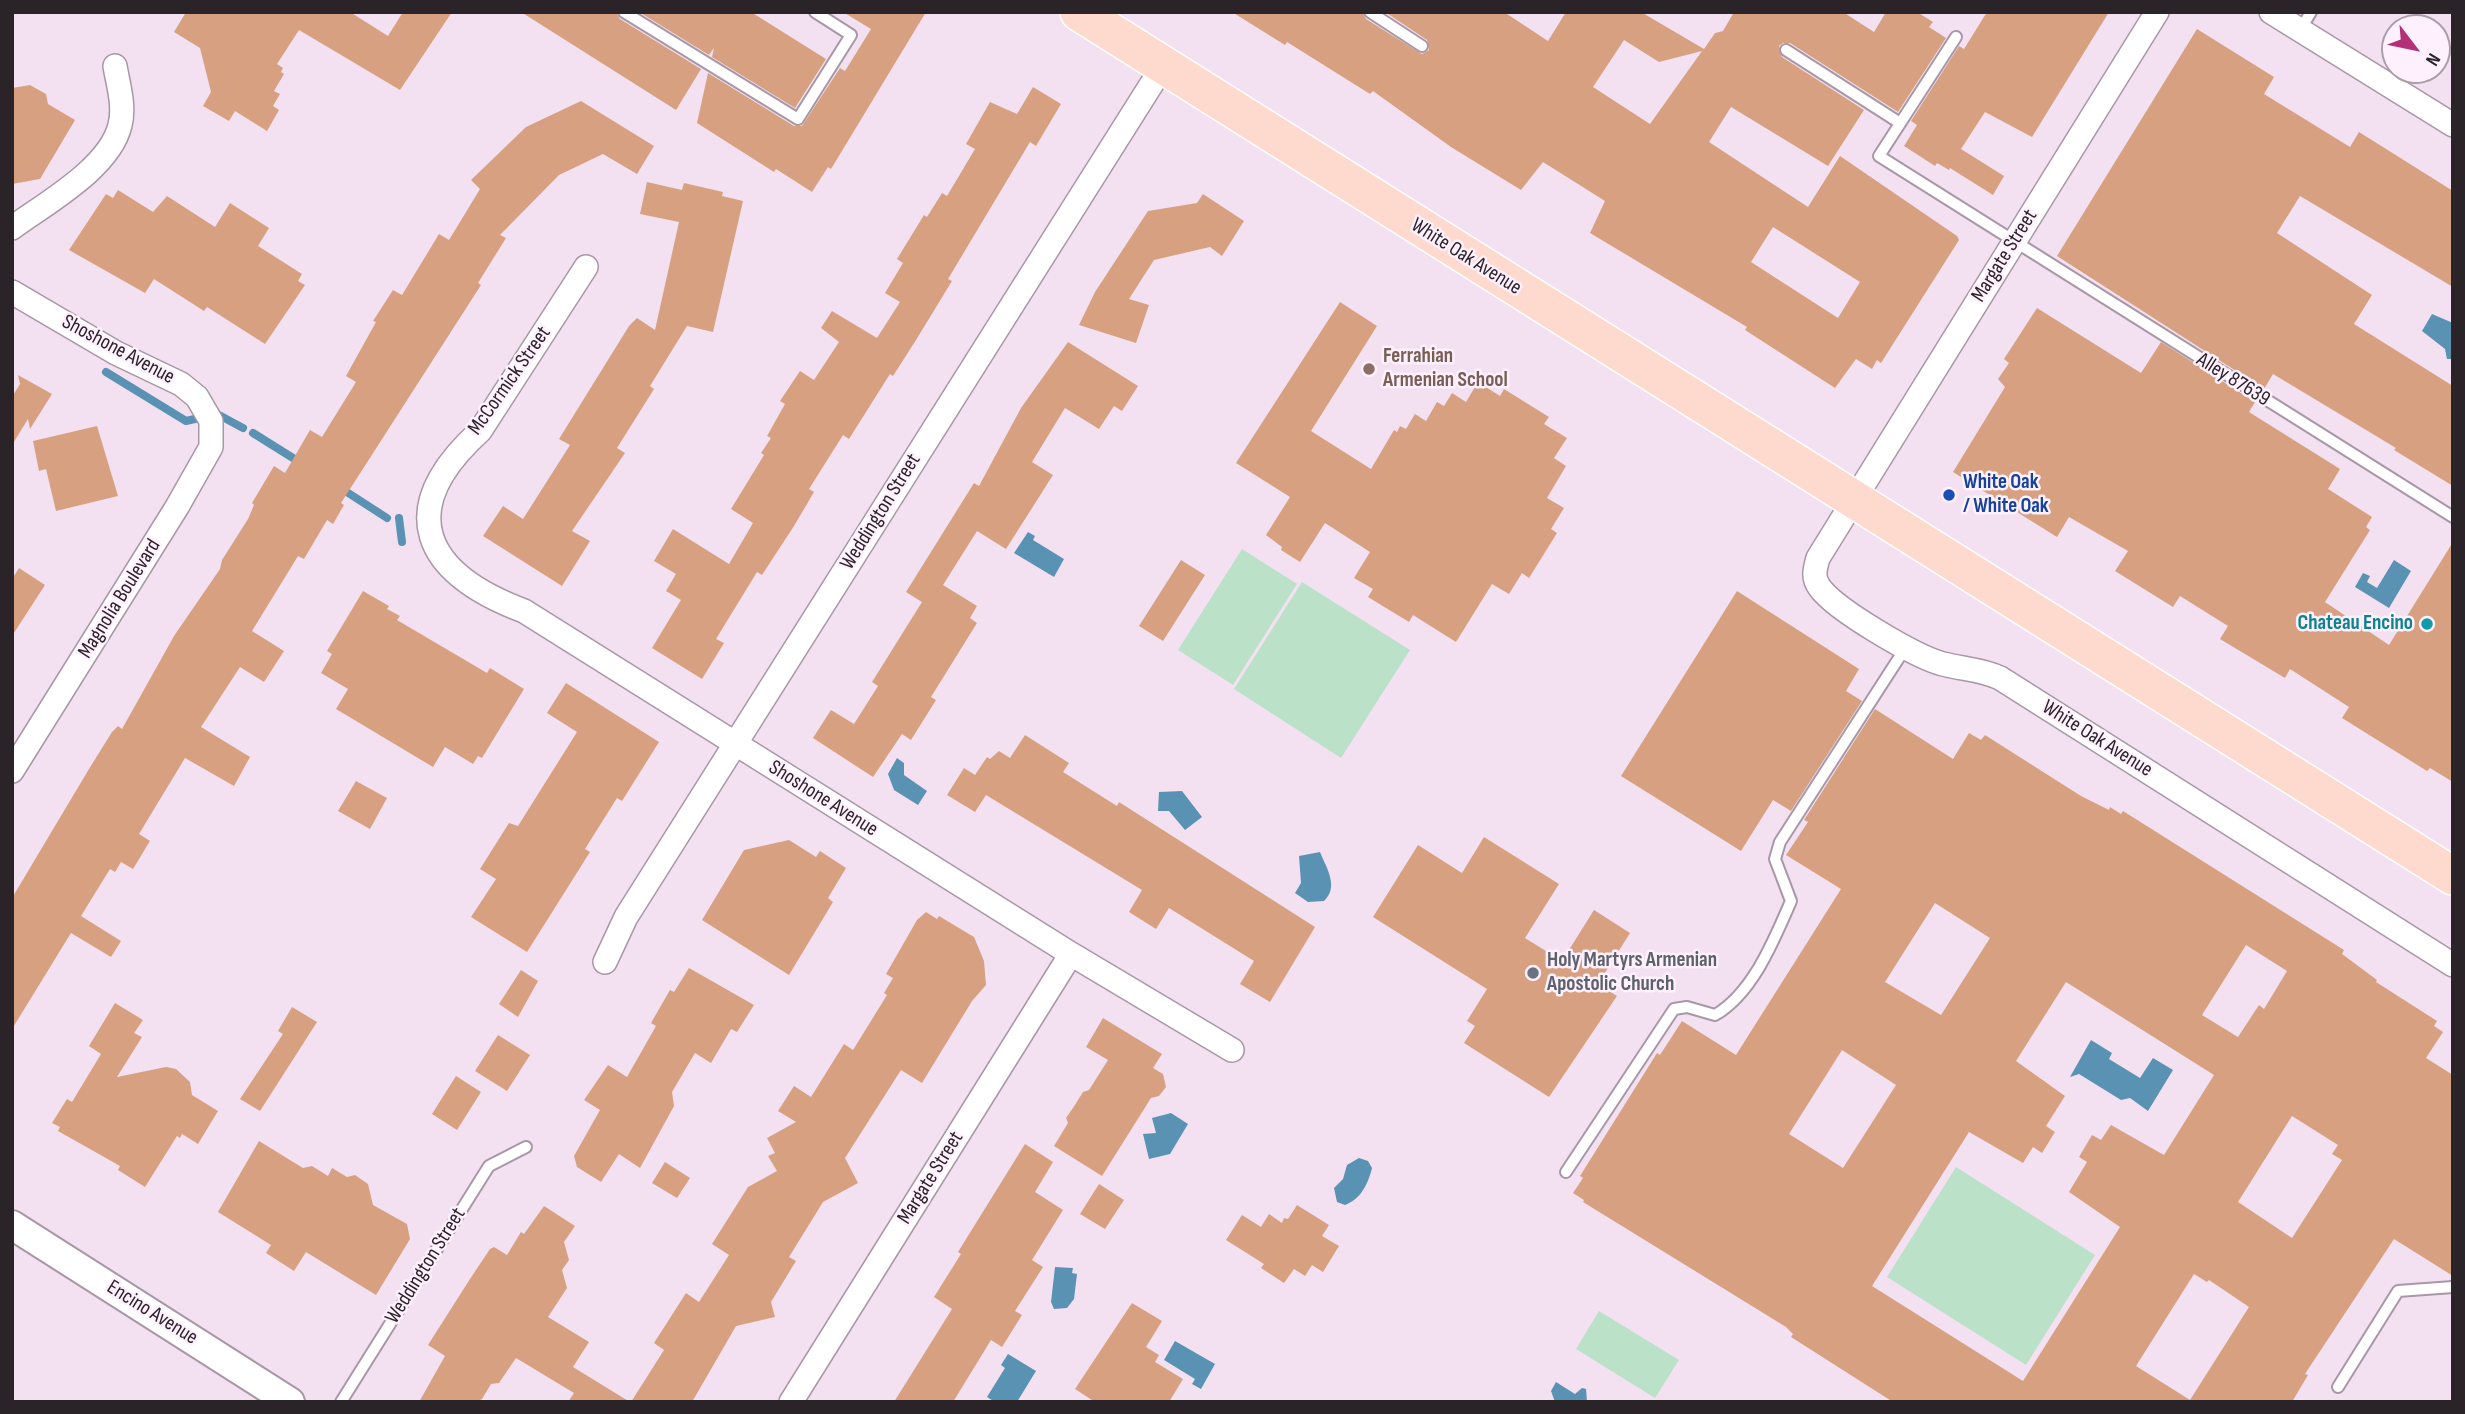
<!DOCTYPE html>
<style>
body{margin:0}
#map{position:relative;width:2465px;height:1414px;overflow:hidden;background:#f3e1f1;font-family:"Sofia Sans Condensed",sans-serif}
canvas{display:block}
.frame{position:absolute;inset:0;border:14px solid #2a2429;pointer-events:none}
.north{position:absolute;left:2381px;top:14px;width:70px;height:70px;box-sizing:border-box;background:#fef0fd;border:2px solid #a99ea8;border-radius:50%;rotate:122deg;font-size:19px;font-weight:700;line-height:28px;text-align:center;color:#2a2429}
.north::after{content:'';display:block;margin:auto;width:24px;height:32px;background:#b42f76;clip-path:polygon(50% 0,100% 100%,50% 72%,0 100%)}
</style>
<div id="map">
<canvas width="2465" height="1414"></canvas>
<div class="frame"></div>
<div class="north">N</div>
</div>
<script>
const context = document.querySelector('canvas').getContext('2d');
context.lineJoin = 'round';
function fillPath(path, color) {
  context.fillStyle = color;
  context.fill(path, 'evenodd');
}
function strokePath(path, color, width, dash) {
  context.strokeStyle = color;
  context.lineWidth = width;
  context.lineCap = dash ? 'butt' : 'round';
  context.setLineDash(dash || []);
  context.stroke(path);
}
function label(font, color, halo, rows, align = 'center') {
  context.font = font + ' "Sofia Sans Condensed",sans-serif';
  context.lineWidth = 5;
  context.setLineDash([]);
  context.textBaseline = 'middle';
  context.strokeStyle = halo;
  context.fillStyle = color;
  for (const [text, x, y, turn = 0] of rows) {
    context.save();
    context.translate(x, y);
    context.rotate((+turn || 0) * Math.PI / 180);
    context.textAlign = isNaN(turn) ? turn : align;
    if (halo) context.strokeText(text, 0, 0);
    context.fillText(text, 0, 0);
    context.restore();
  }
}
fillPath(new Path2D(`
 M1242 549 1297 584 1233 685 1178 650Z
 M1302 582 1410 650 1341 758 1234 689Z
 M1956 1167 2095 1255 2026 1365 1887 1277Z
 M1599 1311 1679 1360 1655 1398 1576 1349Z`), '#bbe1c9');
fillPath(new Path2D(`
 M2432 314 2453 323V359H2447L2445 349 2422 331Z
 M1028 532 1035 536 1033 540 1064 559 1054 577 1014 553Z
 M2394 560 2411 571 2389 608 2355 587 2363 573 2370 576 2367 582 2377 588Z
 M897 758 904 763V775L927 791 918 805 894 790 888 774Z
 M1182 791 1202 817 1185 830 1169 811H1158L1159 792Z
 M1320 852C1327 869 1339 887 1324 901L1308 902 1295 893 1301 883 1299 856Z
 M2091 1040 2112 1053 2109 1059 2140 1078 2153 1058 2173 1070 2148 1111 2130 1098 2121 1100 2079 1074 2070 1077Z
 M1171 1113 1188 1124 1170 1154 1149 1159 1143 1134 1156 1133 1152 1118Z
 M1359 1158 1368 1161 1372 1168C1368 1184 1361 1199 1345 1205L1337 1202 1334 1188 1343 1179 1347 1165Z
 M1055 1267 1073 1268 1072 1273 1077 1274 1074 1299 1067 1308 1054 1309 1051 1302Z
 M1175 1341 1215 1364 1201 1389 1192 1384 1195 1379 1164 1360Z
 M1008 1354 1036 1371 1017 1402H995L987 1397 1005 1368 1001 1365Z
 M1556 1382 1575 1394 1582 1388 1586 1389 1587 1402H1555L1551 1391Z`), '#5a92b4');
strokePath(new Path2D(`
 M106 372 186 421 217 414 243 428
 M253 433 301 463
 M339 487 387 518
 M399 518 402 542`), '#5a92b4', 8);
fillPath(new Path2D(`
 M186 12H350L388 36 403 12H452L400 90 299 30 277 64 283 68 281 72 284 74 274 91 280 94 273 106 279 110 267 131 235 111 229 121 203 106 211 92 200 48 174 32Z
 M521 12H616L620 19 701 69 676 110Z
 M639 12H751L826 59 795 108 712 57 714 48 709 55Z
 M843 12H926L831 169 828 167 812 192 776 169 774 172 697 123 708 73 794 126H802L840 68 845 71 871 29Z
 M1232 12H1362L1366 19 1422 54 1429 50 1427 40 1385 12H1504L1548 41 1566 12H1641L1704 49 1715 33 1723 31 1734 12H1843L1874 32 1886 12H1917L1933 22 1929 27 1946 38 1898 112 1790 43H1783L1779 46 1782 57 1864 110 1828 166 1731 107 1709 142 1808 207 1840 156 1957 236 1959 240 1881 363 1877 360 1872 369 1856 359 1835 388 1745 330 1747 327 1590 233 1605 201 1543 162 1521 190 1451 147 1373 91 1370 94 1287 42 1285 45ZM1624 40 1659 62 1702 51 1650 124 1593 87ZM1773 227 1860 282 1838 318 1751 262Z
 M1987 12H2109L2032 137 1985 112 1961 149 2004 176 1993 195 1950 168 1949 170 1937 163 1935 166 1904 146 1917 125 1911 121 1959 46 1964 49Z
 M2197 29 2274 77 2264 94 2350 147 2359 132 2453 191V287L2300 196 2277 233 2372 295 2354 324 2453 386V486L2394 450 2396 448 2273 374 2264 389 2057 256Z
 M30 85 46 94 48 104 75 120 40 179 12 184V88Z
 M1033 87 1061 104 1036 146 1030 142 948 279 952 281 916 340 893 376 890 374 849 439 843 435 809 489 814 492 794 526 762 575 757 572 716 639 724 643 702 679 652 648 681 600 666 591 676 574 654 561 673 529 729 564 753 523 731 509 764 455 761 453 771 438 767 436 785 404 780 401 800 371 814 380 839 342 821 328 832 311 877 338 900 302 885 293 903 263 897 259 924 215 927 217 942 193 947 196 975 149 966 144 990 102 1017 114Z
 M581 101 654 146 637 174 603 154 559 175 500 235 506 238 478 283 481 285 341 503 344 505 333 524 327 520 304 559 298 556 252 631 284 651 264 682 240 667 201 727 250 757 234 786 185 758 139 834 150 841 133 869 121 862 115 872 110 869 81 916 121 941 111 957 71 933 12 1029V898L89 769 112 732 118 726 122 729 174 636 220 569 222 560 248 519 254 505 252 503 274 466 285 473 310 430 322 437 356 382 346 376 376 322 373 321 393 290 402 295 439 234 449 240 480 189 471 180 526 127Z
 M647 182 682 190 684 183 723 192 722 196 743 201 713 332 687 326 650 386 654 389 617 448 625 453 572 531 590 541 562 586 483 536 503 506 523 519 570 445 559 439 629 326 637 318 655 330 679 222 640 214Z
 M118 190 153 212 167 196 215 227 230 203 269 228 258 246 302 274 298 281 305 285 265 344 207 307 204 311 154 279 145 293 69 250 106 194 113 198Z
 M1203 194 1244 221 1222 256 1210 247 1154 260 1129 299 1149 305 1136 343 1079 325 1095 292 1148 211 1197 203Z
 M1340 302 1377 326 1311 431 1371 469 1394 430 1397 432 1400 426 1406 429 1415 414 1426 421 1437 402 1444 406 1452 393 1466 402 1478 382 1500 396 1504 389 1549 417 1544 424 1567 438 1554 458 1566 466 1547 498 1564 508 1551 529 1557 533 1529 578 1522 573 1509 594 1492 584 1456 642 1413 615 1409 622 1368 597 1373 589 1354 578 1370 552 1325 523 1300 562 1281 550 1282 547 1266 535 1290 497 1236 463Z
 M2037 308 2141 373 2161 342 2255 402 2249 412 2340 469 2328 489 2372 517 2366 527 2370 530 2325 602 2389 645 2453 542V782L2430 768 2427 771 2342 718 2349 707 2290 669 2285 678 2220 639 2228 626 2180 596 2173 607 2115 571 2128 551 2069 517 2057 537 1953 472 2005 387 1998 379 2009 363 2004 359Z
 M1068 342 1138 386 1122 411 1114 406 1099 429 1065 408 1032 462 1053 475 1006 549 977 531 943 585 977 606 970 618 977 623 931 697 936 700 911 740 902 734 873 777 813 738 831 710 854 724 878 686 872 682 922 602 906 592 974 483 979 486 1021 408Z
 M18 375 52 394 30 429 28 419 12 445V397L20 384Z
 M97 426 118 496 56 511 46 469 39 471 33 441Z
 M1181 560 1205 575 1163 641 1139 626Z
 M19 568 45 585 12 636V579Z
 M363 591 389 606 387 609 400 616 397 620 487 673 490 668 524 689 482 758 478 756 473 764 445 747 433 767 336 709 348 689 321 673 332 654 327 651Z
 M1737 591 1859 669 1846 691 1862 701 1791 811 1773 800 1741 851 1621 776Z
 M566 683 659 742 622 801 617 798 585 849 590 852 527 952 471 917 496 879 480 869 509 823 518 826 577 732 547 713Z
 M1875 709 1953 759 1969 733 1981 740 1985 735 2081 796 2109 810 2110 807 2121 814 2123 811 2344 950 2342 954 2377 980 2376 982 2437 1021 2434 1026 2443 1032 2426 1058 2453 1075V1276L2394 1239 2305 1374 2308 1375 2292 1402H1893L1791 1337 1793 1334 1786 1327 1583 1202 1584 1200 1573 1193 1583 1178 1580 1176 1657 1053 1660 1055 1682 1021 1736 1055 1841 889 1786 855 1808 822 1804 820ZM1935 903 1990 938 1941 1015 1885 982ZM2246 945 2287 971 2264 1009 2259 1005 2238 1037 2202 1015ZM2066 982 2214 1075 2164 1155 2111 1125 2101 1140 2092 1135 2079 1157 2087 1162 2069 1192 2120 1227 2023 1381 1872 1286 1969 1132 2023 1163 2033 1147 2042 1153 2055 1132 2046 1126 2065 1096 2016 1061ZM1842 1050 1896 1085 1843 1168 1789 1134ZM2292 1116 2338 1145 2332 1154 2342 1160 2292 1238 2238 1202ZM2194 1274 2207 1282 2209 1280 2249 1307 2190 1400 2136 1366Z
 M1025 735 1069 763 1063 772 1117 806 1119 802 1315 927 1270 1002 1240 984 1254 961 1169 908 1156 929 1129 912 1142 890 986 795 975 812 947 795 964 768 975 775 987 757 990 759 999 751 1010 758Z
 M356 781 387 798 370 829 338 811Z
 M1484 837 1559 884 1525 938 1562 961 1594 910 1630 933 1598 984 1617 996 1549 1097 1464 1043 1475 1026 1467 1021 1487 989 1373 917 1418 845 1462 873Z
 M789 840 816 857 820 851 846 868 828 898 833 902 789 975 702 920 744 850Z
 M926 912 937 919 939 916 974 937 984 961 986 985 972 1001 922 1083 901 1070 845 1158 858 1183 823 1202 789 1257 796 1261 771 1302 775 1317 736 1326 692 1402H631L664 1350 654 1343 686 1293 699 1302 729 1255 712 1244 748 1187 777 1171 768 1156 775 1153 767 1138 796 1122 778 1111 794 1086 811 1097 844 1044 853 1050 887 995 884 993 893 978 886 974 917 920Z
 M689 968 754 1005 737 1032 731 1029 711 1063 695 1053 672 1092 674 1106 640 1168 619 1154 601 1182 577 1167 574 1156 600 1110 584 1100 608 1065 627 1077 656 1026 651 1023 670 990 674 992Z
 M521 970 538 981 518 1017 499 1004Z
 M115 1003 143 1020 134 1033 142 1037 117 1077 166 1067 176 1069 190 1082 192 1095 218 1111 198 1144 182 1134 180 1138 177 1136 145 1187 118 1170 120 1166 58 1131 60 1127 52 1123 67 1099 72 1102 101 1054 89 1046Z
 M292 1007 317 1022 260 1111 240 1099 283 1034 278 1031Z
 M1103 1018 1162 1054 1153 1068 1163 1074 1166 1087 1159 1096 1151 1098 1102 1176 1054 1146 1068 1123 1066 1118 1073 1108 1083 1092 1089 1090 1108 1060 1086 1047Z
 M498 1035 530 1055 507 1091 475 1071Z
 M456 1076 481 1092 457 1130 432 1114Z
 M259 1141 303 1168 312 1166 328 1176 332 1168 347 1177 355 1175 368 1184 373 1205 407 1224 410 1239 376 1295 306 1252 294 1271 266 1253 271 1245 218 1212Z
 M1025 1144 1053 1162 1035 1192 1063 1210 1032 1260 1043 1267 1015 1311 1022 1315 1002 1347 991 1340 953 1402H894L952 1309 934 1297 961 1254 958 1252Z
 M665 1162 690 1178 677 1198 652 1183Z
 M1099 1184 1124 1200 1105 1229 1080 1214Z
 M1297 1205 1329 1225 1322 1236 1339 1246 1323 1272 1312 1265 1305 1276 1294 1269 1284 1283 1261 1268 1264 1264 1226 1240 1242 1215 1261 1227 1269 1214 1282 1223 1284 1218 1288 1219Z
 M544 1206 575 1226 564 1242 569 1260 562 1270 567 1288 548 1317 589 1342 573 1367 630 1402H568L574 1393 516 1358 499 1383 491 1384 482 1399 476 1402H419L445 1356 428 1345 470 1279 490 1249 494 1247 507 1255 521 1232 524 1234Z
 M1132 1303 1162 1321 1146 1347 1159 1355 1155 1362 1183 1379 1169 1402H1095L1075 1389Z`), '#d7a181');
const service = new Path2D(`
 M624 12 798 119 851 35 815 12
 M1370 12 1422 46
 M2300 30 2311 12
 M1956 37 1879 156 2453 517
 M1786 50 1900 123
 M1566 1172 1674 1009 1687 1007 1715 1015C1753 993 1774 940 1791 901L1775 859 1780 842 1906 647
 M2338 1387 2398 1291 2453 1287
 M341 1402 489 1166 526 1147`);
const minor = new Path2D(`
 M2157 12 1818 558C1815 569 1812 578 1820 588 1836 610 1916 657 1943 664 1962 669 1981 669 2000 678L2453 965
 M2271 12 2453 125
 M12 228C46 203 110 168 120 125 125 106 118 84 115 66
 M586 267 480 431C393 510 423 573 524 611L1071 954 1232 1050
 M12 292 116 353 181 384 197 397 211 421V447L177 507 12 771
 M605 962 626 917 1163 66
 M791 1402 1071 954`);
const tertiary = new Path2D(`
 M12 1225 290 1402`);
const primary = new Path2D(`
 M1079 12 2453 876`);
strokePath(service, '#a897a6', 14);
strokePath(minor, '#a897a6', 26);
strokePath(tertiary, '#a897a6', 32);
strokePath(primary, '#fff', 40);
strokePath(service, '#fff', 10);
strokePath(minor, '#fff', 23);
strokePath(tertiary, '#fff', 28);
strokePath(primary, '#fddacd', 37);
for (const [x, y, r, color] of [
 [1369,369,7,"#8d6e63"],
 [1949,495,7,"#1a4fb4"],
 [2427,624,7,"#0f9aa8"],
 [1533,973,7,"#6b7280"]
]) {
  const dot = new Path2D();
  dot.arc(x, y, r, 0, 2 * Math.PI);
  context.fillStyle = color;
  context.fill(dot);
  strokePath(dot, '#fef0fd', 2.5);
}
label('21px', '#2a2429', '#fef0fd', [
 ["Margate Street",2005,256,-58],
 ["White Oak Avenue",1466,257,32],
 ["Shoshone Avenue",118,350,28],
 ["Alley 87639",2233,380,32],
 ["McCormick Street",510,381,-55],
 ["Weddington Street",881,512,-58],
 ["Magnolia Boulevard",120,599,-58],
 ["White Oak Avenue",2097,739,32],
 ["Shoshone Avenue",823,799,32],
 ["Margate Street",931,1178,-58],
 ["Weddington Street",426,1266,-58],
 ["Encino Avenue",152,1313,32]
]);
label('bold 21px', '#785e54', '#fef0fd', [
 ["Ferrahian",1383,357],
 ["Armenian School",1383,381]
], 'left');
label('bold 21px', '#164399', '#fef0fd', [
 ["White Oak",1963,483],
 ["/ White Oak",1963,507]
], 'left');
label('bold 21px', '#0d838f', '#fef0fd', [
 ["Chateau Encino",2413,624]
], 'right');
label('bold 21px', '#5b616d', '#fef0fd', [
 ["Holy Martyrs Armenian",1547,961],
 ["Apostolic Church",1547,985]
], 'left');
</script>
